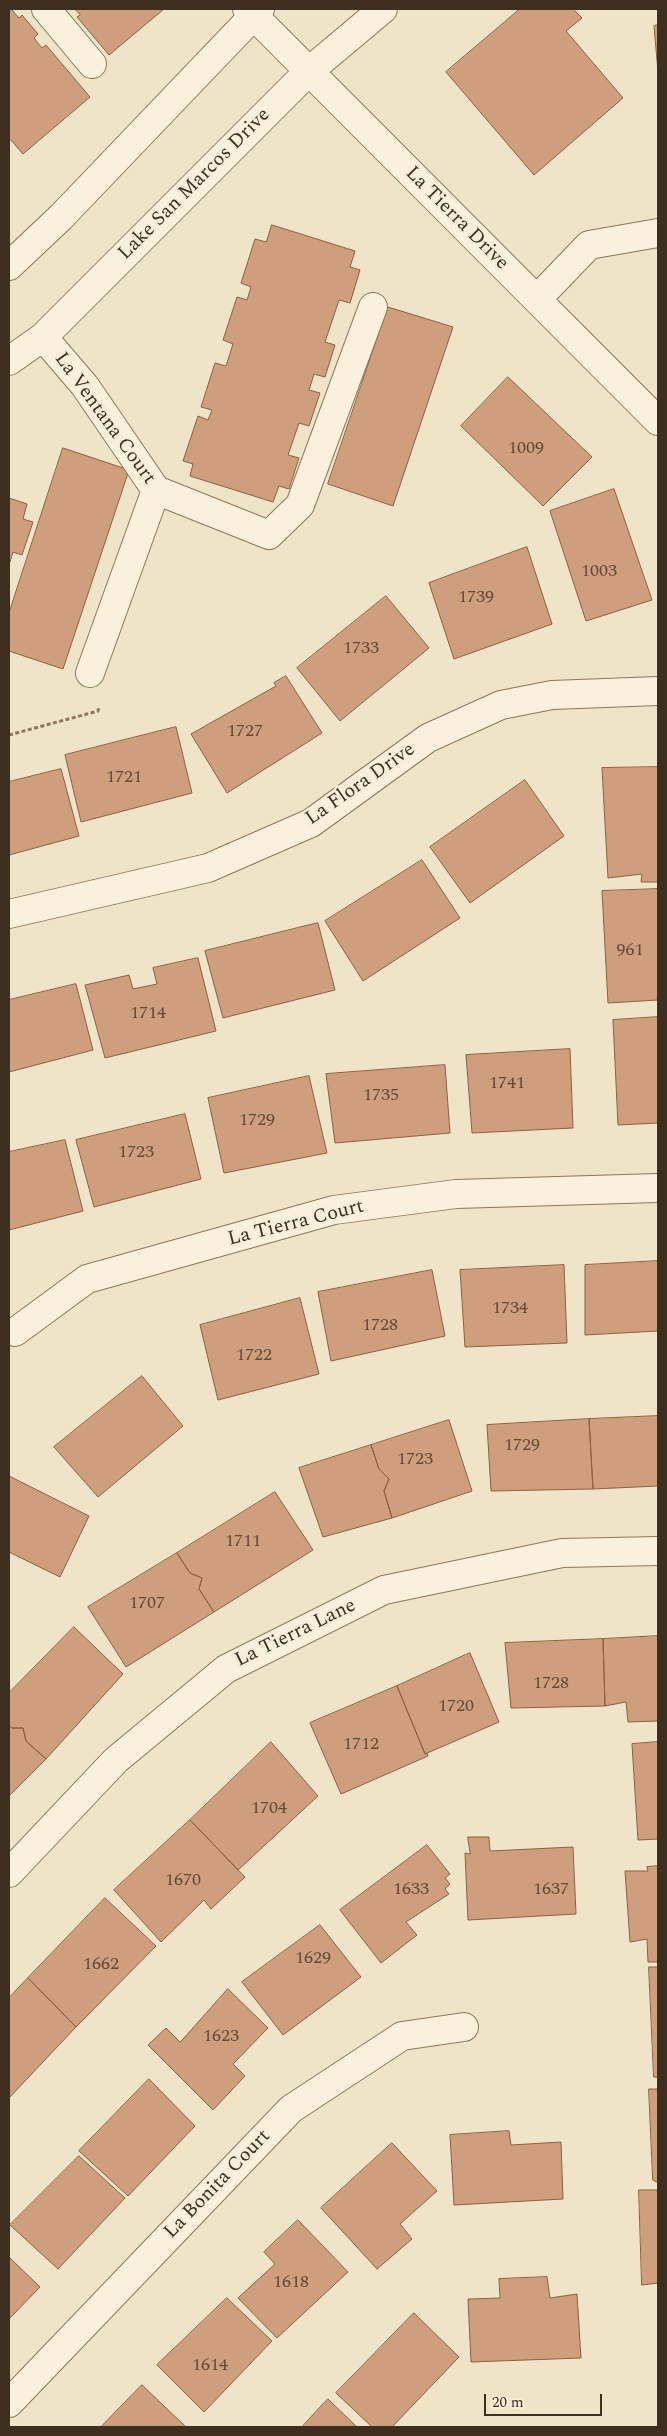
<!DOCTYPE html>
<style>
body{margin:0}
#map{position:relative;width:667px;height:2436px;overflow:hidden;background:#f0e4c8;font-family:Spectral,serif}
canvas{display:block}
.frame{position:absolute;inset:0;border:10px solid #3d2e20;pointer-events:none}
.scale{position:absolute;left:484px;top:2394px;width:118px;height:22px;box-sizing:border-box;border:2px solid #3d2e20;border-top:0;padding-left:6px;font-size:15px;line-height:18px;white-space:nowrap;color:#3d2e20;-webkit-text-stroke:4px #f7eed8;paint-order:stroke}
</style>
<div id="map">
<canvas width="667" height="2436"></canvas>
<div class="frame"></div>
<div class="scale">20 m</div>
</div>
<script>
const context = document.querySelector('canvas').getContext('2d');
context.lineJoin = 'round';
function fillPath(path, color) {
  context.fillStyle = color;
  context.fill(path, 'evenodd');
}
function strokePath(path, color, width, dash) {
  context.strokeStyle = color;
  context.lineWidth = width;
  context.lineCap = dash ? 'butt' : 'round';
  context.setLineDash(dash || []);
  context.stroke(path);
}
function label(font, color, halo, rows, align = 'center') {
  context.font = font + ' Spectral,serif';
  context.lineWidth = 5;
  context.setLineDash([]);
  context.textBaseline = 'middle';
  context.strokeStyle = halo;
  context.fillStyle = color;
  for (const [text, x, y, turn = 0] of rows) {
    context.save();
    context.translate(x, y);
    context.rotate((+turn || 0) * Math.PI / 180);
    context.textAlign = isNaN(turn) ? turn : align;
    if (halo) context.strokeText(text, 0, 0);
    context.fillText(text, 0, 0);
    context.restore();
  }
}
const building = new Path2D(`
 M9 9H11L19 18 22 15 38 34 34 38 42 48 46 45 90 97 23 154 9 138Z
 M75 9H164L109 55 77 17 80 15Z
 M520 9H573L582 18 566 31 623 98 534 175 446 72Z
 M658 25V72L654 26Z
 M272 225 355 251 350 267 360 270 350 303 339 300 325 342 335 345 325 377 314 374 309 390 320 393 309 426 299 423 288 455 299 458 289 489 279 486 273 502 190 476 193 464 183 461 198 416 208 420 212 410 201 407 215 363 226 366 233 344 223 340 237 297 247 300 251 287 241 283 255 239 266 242Z
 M388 307 453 327 393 506 328 484Z
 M508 377 592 457 543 506 461 426Z
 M63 448 129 470 63 669 9 651V613Z
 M614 489 652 600 586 621 550 511Z
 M9 498 27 504 23 519 33 522 22 555 13 552 9 565Z
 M527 547 552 624 454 659 429 583Z
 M386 596 429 648 340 721 297 668Z
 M286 676 322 733 227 793 191 734 276 686 274 683Z
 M176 727 192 793 81 822 65 755Z
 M658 767V882H641L642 874 608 878 602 768Z
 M61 769 79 836 9 855V782Z
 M525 780 564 836 470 903 430 847Z
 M422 860 460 918 363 981 325 921Z
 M658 889V1000L608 1003 602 891Z
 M318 923 335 990 223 1018 205 951Z
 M198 958 216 1031 105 1058 85 985 129 975 133 989 157 984 153 968Z
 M76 984 93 1050 9 1072V1000Z
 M658 1017V1123L618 1125 613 1020Z
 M570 1049 573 1128 472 1133 466 1055Z
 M445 1065 450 1133 335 1143 326 1074Z
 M309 1076 327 1153 224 1173 208 1098Z
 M185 1114 201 1179 94 1207 76 1140Z
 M65 1140 83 1211 9 1230V1152Z
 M658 1261V1331L585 1335V1265Z
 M564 1265 567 1343 465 1347 460 1270Z
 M432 1270 445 1336 331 1361 318 1292Z
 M300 1298 319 1374 218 1400 200 1325Z
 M142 1376 183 1426 98 1497 54 1447Z
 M658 1416V1486L593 1489 589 1419Z
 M589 1419 593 1489 491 1491 487 1425Z
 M449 1420 472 1491 392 1518 384 1491 389 1479 379 1469 371 1445Z
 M371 1445 379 1469 389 1479 384 1491 392 1518 323 1537 299 1468Z
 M9 1476 89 1516 60 1577 9 1552Z
 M275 1492 313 1550 214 1612 199 1589 202 1578 190 1573 177 1553Z
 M177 1553 190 1573 202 1578 199 1589 214 1612 126 1667 88 1607Z
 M74 1627 123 1674 46 1759 26 1741 23 1728H12L9 1725V1693Z
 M658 1636V1721L628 1722 626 1702 605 1706 603 1639Z
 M603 1639 605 1706 511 1708 505 1643Z
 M470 1653 499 1722 425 1754 397 1686Z
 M397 1686 425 1754 427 1753 428 1756 341 1794 310 1723Z
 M9 1725 12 1728H23L26 1741 46 1759 9 1796Z
 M271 1742 318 1796 238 1870 190 1820Z
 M658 1742V1839L638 1840 632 1744Z
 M190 1820 245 1877 211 1909 204 1900 161 1942 114 1890Z
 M468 1837H489L490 1851 573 1847 576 1914 468 1920 465 1853 470 1854Z
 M427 1845 450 1874 445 1878 450 1884 445 1889 449 1894 406 1922 417 1935 381 1963 340 1910Z
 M658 1866V1962H648L647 1939 630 1942 625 1871H648L647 1867Z
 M105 1898 156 1946 76 2027 28 1978Z
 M320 1925 361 1977 283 2035 242 1982Z
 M649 1967H658V2077H654Z
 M28 1978 76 2027 9 2098V1998Z
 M228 1989 268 2028 233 2064 245 2076 213 2110 148 2045 166 2028 180 2042Z
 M149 2079 195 2126 128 2196 79 2151Z
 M649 2089H658V2183L653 2180Z
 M509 2131 511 2145 561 2142 563 2199 454 2205 450 2135Z
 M392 2143 437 2191 400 2224 412 2239 377 2269 321 2208Z
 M79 2156 125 2198 58 2269 10 2225Z
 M639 2190H658V2283L642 2285Z
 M298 2220 348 2272 277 2338 238 2298 275 2264 264 2252Z
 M9 2257 40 2287 9 2319Z
 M547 2277 550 2298 577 2294 581 2358 471 2362 468 2299 500 2298 499 2279Z
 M227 2298 272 2341 204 2412 157 2365Z
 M414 2313 459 2357 392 2427H372L336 2393Z
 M142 2385 186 2427H101Z
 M328 2399 357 2427H302Z`);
fillPath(building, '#cf9f7d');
strokePath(building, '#8d5f41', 1);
const minor = new Path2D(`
 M46 9 92 64
 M247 9 658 421
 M9 266 61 217 260 9
 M537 299 589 245 658 233
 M43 337 85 386 156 490 90 673
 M9 361 43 337 308 72 383 9
 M156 490 269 535 300 505 373 307
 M9 914 208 868 311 823 428 738 501 705 552 695 658 691
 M15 1332 87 1279 334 1210 456 1194 658 1188
 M9 1873 116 1760 226 1669 384 1590 562 1553 658 1551
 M9 2403 291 2109 402 2036 464 2027`);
strokePath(minor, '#8d765c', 30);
strokePath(new Path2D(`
 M9 735 98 711 99 706`), '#8d765c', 3, [4, 2.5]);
strokePath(minor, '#faf1dc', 28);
label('18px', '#624a37', null, [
 ["1009",526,449],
 ["1003",599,572],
 ["1739",476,598],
 ["1733",361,649],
 ["1727",245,732],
 ["1721",124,778],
 ["961",630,951],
 ["1714",148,1014],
 ["1741",507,1084],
 ["1735",381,1096],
 ["1729",257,1121],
 ["1723",136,1153],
 ["1734",510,1309],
 ["1728",380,1326],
 ["1722",254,1356],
 ["1729",522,1446],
 ["1723",415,1460],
 ["1711",243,1542],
 ["1707",147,1604],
 ["1728",551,1684],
 ["1720",456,1707],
 ["1712",361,1745],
 ["1704",269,1809],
 ["1670",183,1881],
 ["1633",411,1890],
 ["1637",551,1890],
 ["1629",313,1959],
 ["1662",101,1965],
 ["1623",221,2037],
 ["1618",291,2283],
 ["1614",210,2366]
]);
label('20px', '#3d2e20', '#f7eed8', [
 ["Lake San Marcos Drive",195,185,-45],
 ["La Tierra Drive",456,219,45],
 ["La Ventana Court",104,419,54],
 ["La Flora Drive",361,785,-35],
 ["La Tierra Court",296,1224,-14],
 ["La Tierra Lane",296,1634,-26],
 ["La Bonita Court",218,2185,-46]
]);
</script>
